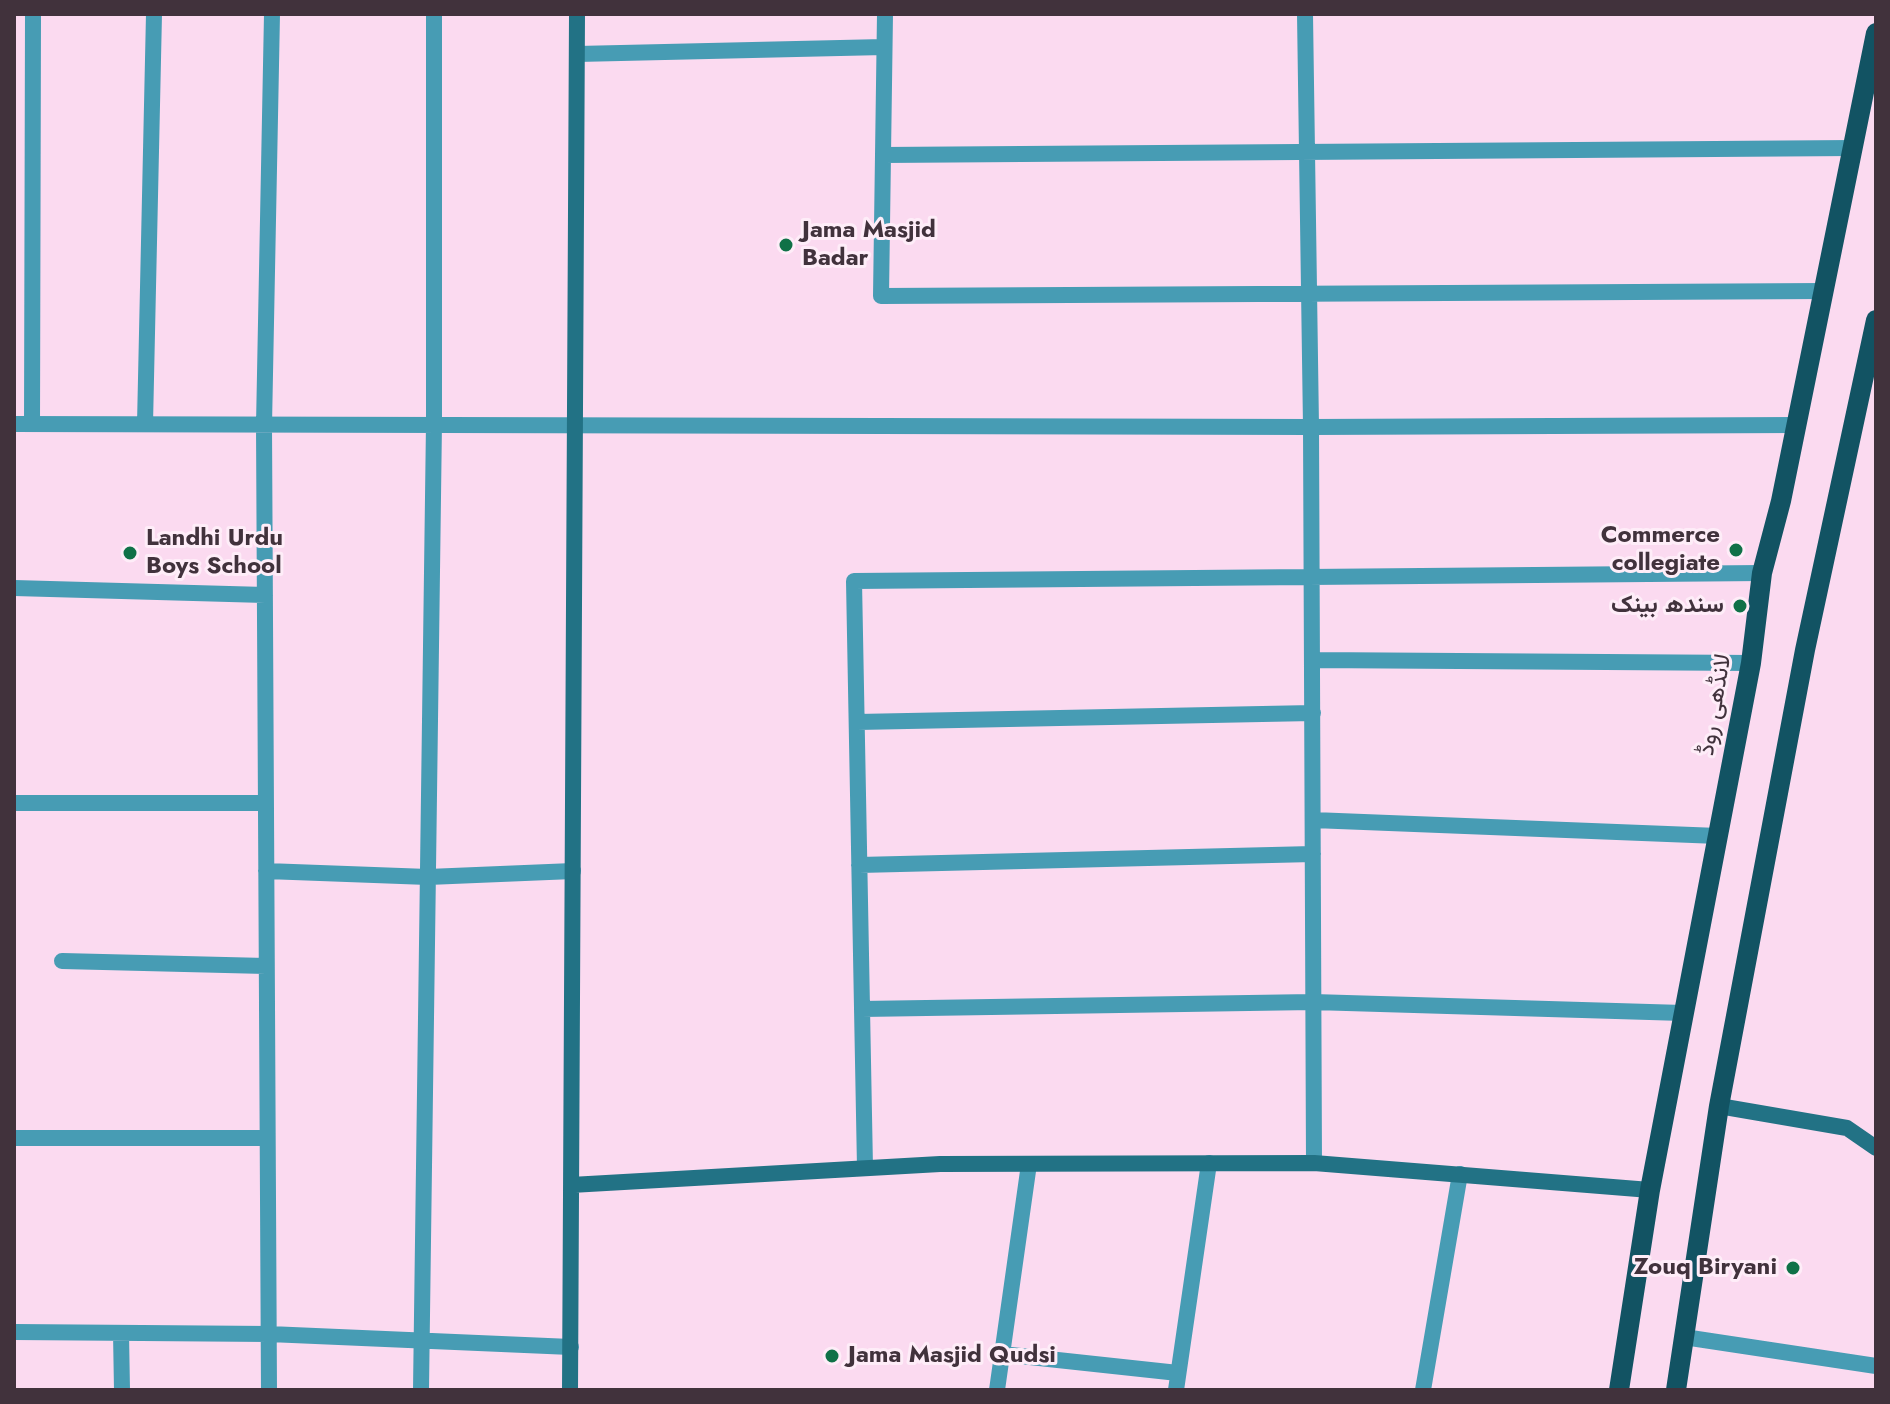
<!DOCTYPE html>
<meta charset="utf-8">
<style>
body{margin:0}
#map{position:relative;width:1890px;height:1404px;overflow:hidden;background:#fbdaf0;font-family:Jost,sans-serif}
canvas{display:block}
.frame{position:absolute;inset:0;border:16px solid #41323c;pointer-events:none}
</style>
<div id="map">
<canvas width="1890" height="1404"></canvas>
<div class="frame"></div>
</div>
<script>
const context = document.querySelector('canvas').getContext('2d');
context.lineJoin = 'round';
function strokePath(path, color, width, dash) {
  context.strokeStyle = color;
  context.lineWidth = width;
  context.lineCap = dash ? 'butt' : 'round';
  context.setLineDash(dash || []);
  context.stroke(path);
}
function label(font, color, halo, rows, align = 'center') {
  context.font = font + ' Jost,Vazirmatn,sans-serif';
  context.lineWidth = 6;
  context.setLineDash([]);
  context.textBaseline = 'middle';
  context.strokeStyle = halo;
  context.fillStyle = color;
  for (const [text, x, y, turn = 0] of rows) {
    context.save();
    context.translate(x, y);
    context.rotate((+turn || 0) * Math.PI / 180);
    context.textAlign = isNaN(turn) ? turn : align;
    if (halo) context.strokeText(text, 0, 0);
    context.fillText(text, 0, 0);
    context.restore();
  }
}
strokePath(new Path2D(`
 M885 14 881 296 1824 291
 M1305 14 1311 427 1314 1163
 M577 54 884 47
 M883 155 1853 148
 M14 424 1311 427 1797 425
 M32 424 33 14
 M145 424 154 14
 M14 588 265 595
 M1313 660 1751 663
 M857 722 1313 713
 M14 803H266
 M1313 820 1718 836
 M859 865 1313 854
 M266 871 428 877 573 871
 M62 961 266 966
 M862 1009 1313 1002 1683 1013
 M14 1138H267
 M865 1168 854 581 1762 573
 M14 1332 269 1334 571 1347
 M121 1333 122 1390
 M1684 1337 1876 1366
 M1002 1354 1178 1373
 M269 1390 264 425 272 14
 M421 1390 434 423V14
 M997 1390 1029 1164
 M1176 1390 1209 1163
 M1423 1390 1460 1174`), '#479cb4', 16);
strokePath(new Path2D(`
 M1719 1106 1847 1128 1876 1148
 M571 1185 940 1164 1314 1163 1650 1190
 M570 1390 577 14`), '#227285', 16);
strokePath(new Path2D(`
 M1619 1390 1650 1190 1751 663 1762 573 1781 501 1876 33
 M1676 1390 1719 1106 1805 650 1876 320`), '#125363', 20);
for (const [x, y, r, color] of [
 [786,245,8,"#0f7147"],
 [1736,550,8,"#0f7147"],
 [130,553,8,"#0f7147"],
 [1740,606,8,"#0f7147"],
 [1793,1268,8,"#0f7147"],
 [832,1356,8,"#0f7147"]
]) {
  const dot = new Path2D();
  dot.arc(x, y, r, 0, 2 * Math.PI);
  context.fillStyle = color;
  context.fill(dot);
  strokePath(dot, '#feedf8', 3);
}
label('bold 24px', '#41323c', '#feedf8', [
 ["Jama Masjid",802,231],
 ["Badar",802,259],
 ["Commerce",1720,536,"right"],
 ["collegiate",1720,564,"right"],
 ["Landhi Urdu",146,539],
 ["Boys School",146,567],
 ["سندھ بینک",1724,606,"right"],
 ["Zouq Biryani",1777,1268,"right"],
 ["Jama Masjid Qudsi",848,1356]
], 'left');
label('24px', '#41323c', '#feedf8', [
 ["لانڈھی روڈ",1716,705,-80]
]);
</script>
